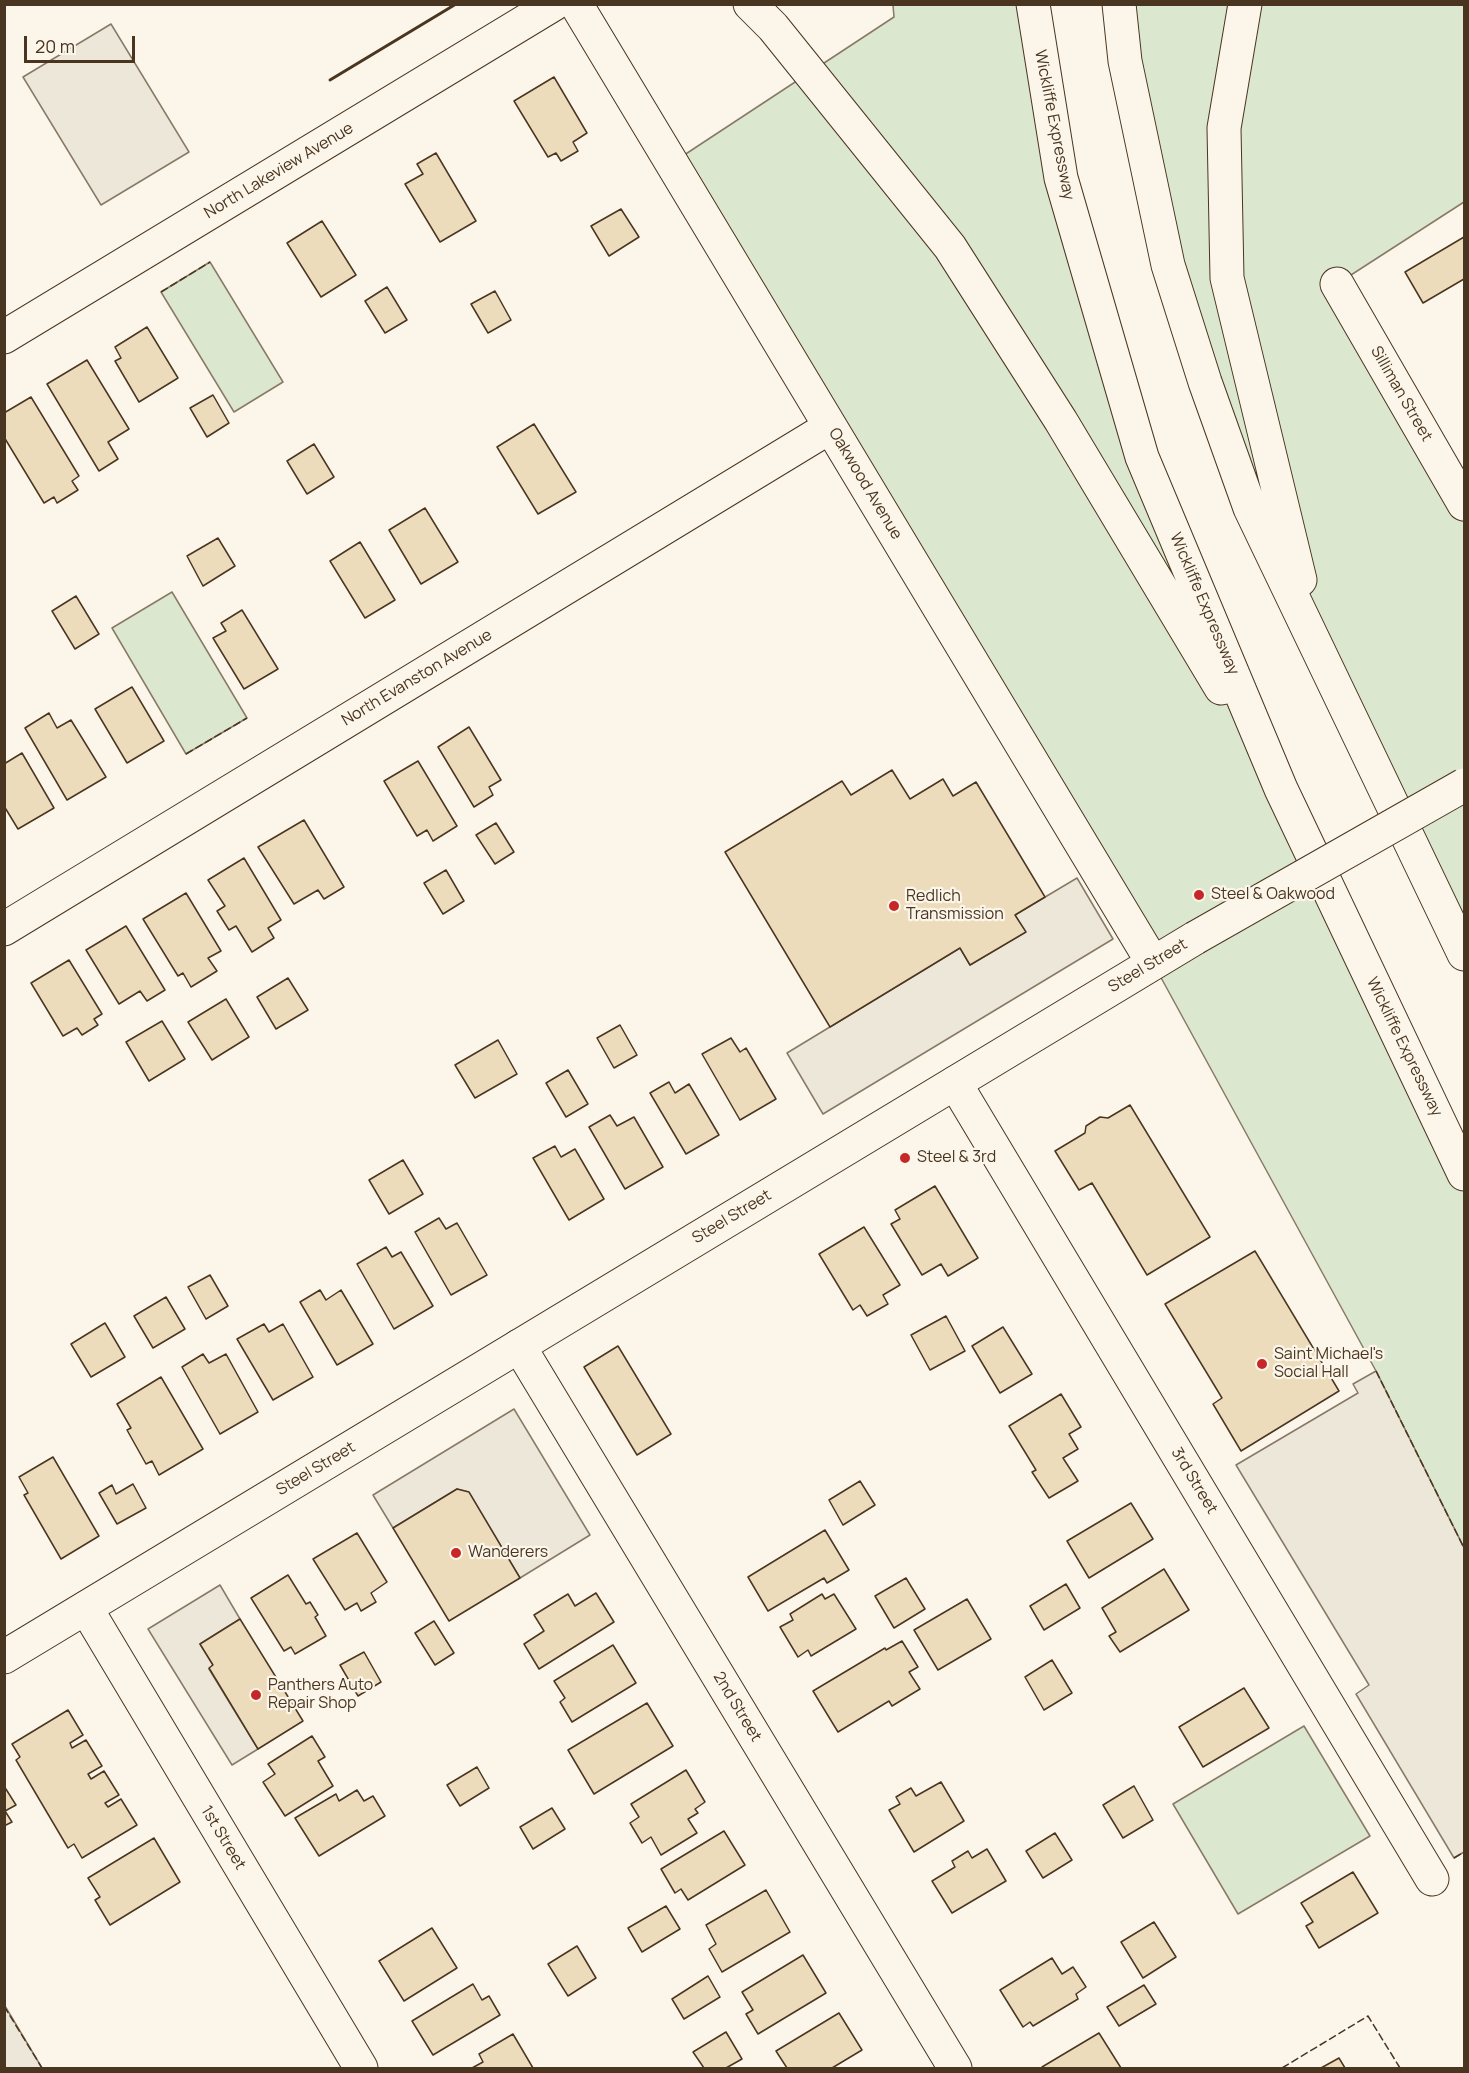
<!DOCTYPE html>
<style>
body{margin:0}
#map{position:relative;width:1469px;height:2073px;overflow:hidden;background:#fbf6e9;font-family:Manrope,sans-serif}
canvas{display:block}
.frame{position:absolute;inset:0;border:6px solid #4a3520;pointer-events:none}
.scale{position:absolute;left:24px;top:36px;width:111px;height:27px;box-sizing:border-box;border:3px solid #4a3520;border-top:0;padding-left:8px;font-size:18px;line-height:21px;white-space:nowrap;color:#4a3520;-webkit-text-stroke:4px #fbf6e9;paint-order:stroke}
</style>
<div id="map">
<canvas width="1469" height="2073"></canvas>
<div class="frame"></div>
<div class="scale">20 m</div>
</div>
<script>
const context = document.querySelector('canvas').getContext('2d');
context.lineJoin = 'round';
function fillPath(path, color) {
  context.fillStyle = color;
  context.fill(path, 'evenodd');
}
function strokePath(path, color, width, dash) {
  context.strokeStyle = color;
  context.lineWidth = width;
  context.lineCap = dash ? 'butt' : 'round';
  context.setLineDash(dash || []);
  context.stroke(path);
}
function label(font, color, halo, rows, align = 'center') {
  context.font = font + ' Manrope,sans-serif';
  context.lineWidth = 4.5;
  context.setLineDash([]);
  context.textBaseline = 'middle';
  context.strokeStyle = halo;
  context.fillStyle = color;
  for (const [text, x, y, turn = 0] of rows) {
    context.save();
    context.translate(x, y);
    context.rotate((+turn || 0) * Math.PI / 180);
    context.textAlign = isNaN(turn) ? turn : align;
    if (halo) context.strokeText(text, 0, 0);
    context.fillText(text, 0, 0);
    context.restore();
  }
}
const green = new Path2D(`
 M893 5H1033L1142 457 1464 1161V1548L1376 1371 1153 963 672 163 894 17Z
 M1119 5H1464V202L1337 284 1464 504V954L1205 382Z
 M210 262 283 382 234 412 161 292Z
 M172 592 247 718 186 754 112 628Z
 M1304 1726 1370 1836 1238 1914 1173 1804Z`);
fillPath(green, '#dce7d0');
strokePath(green, '#887966', 1.5);
const parking = new Path2D(`
 M111 24 189 152 101 205 23 77Z
 M1077 878 1113 939 823 1114 787 1053 960 948 970 965 1025 932 1015 915Z
 M1376 1371 1464 1548V1852L1454 1858 1356 1694 1369 1685 1236 1465 1358 1393 1353 1384Z
 M514 1409 590 1535 520 1578 468 1492 457 1489 393 1528 373 1495Z
 M220 1585 240 1619 200 1644 213 1665 209 1669 258 1749 232 1765 148 1629Z
 M4 2006H5L42 2068H5Z`);
fillPath(parking, '#ede7d9');
strokePath(parking, '#887966', 1.5);
const building = new Path2D(`
 M554 77 587 133 573 142 578 151 561 161 556 153 548 157 514 101Z
 M436 153 476 221 440 242 405 184 423 174 417 164Z
 M621 209 639 237 609 256 591 226Z
 M322 221 356 275 321 297 287 243Z
 M1464 237V279L1423 303 1405 272Z
 M387 287 407 320 385 333 365 301Z
 M495 291 511 320 488 333 471 304Z
 M147 327 178 378 139 402 115 361 121 358 115 347Z
 M87 360 129 429 108 442 118 459 99 471 47 384Z
 M213 395 229 423 207 437 190 408Z
 M31 397 79 476 72 481 78 490 57 503 54 497 44 503 4 437V413Z
 M534 424 576 492 538 514 497 447Z
 M314 444 334 477 307 494 287 461Z
 M425 508 458 562 421 584 389 530Z
 M218 538 235 566 203 586 187 556Z
 M360 542 395 600 365 618 330 561Z
 M76 596 99 634 75 649 52 611Z
 M242 610 278 669 244 689 213 638 226 631 221 623Z
 M132 687 164 741 127 763 95 709Z
 M49 713 57 728 71 720 106 777 67 800 25 728Z
 M469 727 501 780 489 787 493 795 474 807 438 747Z
 M22 753 54 808 18 829 4 806V764Z
 M418 761 457 826 433 841 427 830 417 836 384 781Z
 M892 770 910 799 943 779 953 796 976 782 1045 897 1015 915 1026 932 970 965 960 948 830 1027 725 852 842 781 851 795Z
 M304 820 344 887 324 899 318 890 294 904 258 847Z
 M496 823 514 852 495 864 476 835Z
 M244 858 281 920 268 928 274 938 252 952 236 926 229 930 217 911 225 906 208 880Z
 M446 870 464 901 443 914 424 883Z
 M186 893 221 951 208 958 217 971 191 987 183 973 178 976 143 919Z
 M126 926 165 990 147 1001 140 991 119 1004 86 950Z
 M69 960 102 1014 94 1019 98 1025 82 1035 77 1028 63 1036 31 983Z
 M288 978 308 1010 276 1029 257 997Z
 M226 999 249 1037 212 1060 188 1022Z
 M162 1021 185 1059 149 1081 126 1042Z
 M620 1025 637 1055 614 1068 597 1038Z
 M731 1038 740 1052 746 1048 776 1099 740 1120 702 1054Z
 M498 1040 517 1074 475 1098 455 1065Z
 M568 1070 588 1104 566 1117 546 1083Z
 M669 1082 675 1093 689 1084 719 1135 686 1154 650 1093Z
 M1130 1105 1210 1237 1147 1275 1092 1183 1079 1190 1055 1151 1085 1133 1086 1126 1100 1117 1108 1118Z
 M610 1115 617 1126 634 1117 663 1167 625 1189 589 1127Z
 M555 1146 561 1157 575 1149 604 1199 569 1220 533 1158Z
 M403 1160 423 1194 389 1214 369 1180Z
 M935 1186 978 1258 948 1276 941 1264 922 1275 891 1224 900 1219 895 1210Z
 M439 1218 446 1229 457 1223 487 1275 451 1295 415 1232Z
 M864 1227 900 1285 883 1295 888 1304 867 1316 860 1305 853 1310 819 1254Z
 M386 1247 392 1257 401 1252 433 1306 394 1329 357 1264Z
 M1255 1251 1339 1391 1241 1451 1213 1404 1222 1398 1165 1304Z
 M210 1275 228 1306 206 1319 188 1287Z
 M320 1290 326 1300 341 1290 373 1344 337 1365 300 1302Z
 M166 1297 185 1329 153 1348 134 1316Z
 M946 1316 965 1351 930 1370 911 1335Z
 M105 1323 125 1357 91 1377 71 1344Z
 M264 1324 269 1332 283 1324 313 1377 273 1400 237 1339Z
 M1003 1327 1032 1374 1000 1393 972 1346Z
 M618 1346 671 1434 637 1455 584 1367Z
 M203 1354 209 1363 226 1354 258 1412 220 1434 182 1367Z
 M161 1377 203 1449 159 1475 152 1461 146 1464 127 1430 131 1428 117 1404Z
 M1061 1394 1081 1427 1069 1434 1078 1449 1063 1458 1078 1481 1049 1498 1032 1472 1036 1470 1009 1426Z
 M53 1457 99 1536 61 1559 24 1495 28 1493 19 1477Z
 M860 1481 875 1505 843 1525 829 1500Z
 M133 1484 146 1508 117 1524 99 1493 112 1485 116 1494Z
 M457 1489 469 1492 520 1578 449 1621 393 1528Z
 M1131 1503 1153 1539 1089 1578 1067 1541Z
 M825 1530 849 1570 827 1583 824 1578 768 1611 748 1577Z
 M357 1533 387 1582 371 1593 376 1602 361 1611 357 1603 345 1610 313 1559Z
 M1164 1569 1189 1610 1120 1652 1109 1636 1116 1632 1102 1608Z
 M288 1575 306 1604 310 1602 318 1615 315 1617 326 1636 295 1654 291 1647 284 1651 251 1598Z
 M906 1578 925 1609 894 1628 875 1596Z
 M1066 1584 1080 1608 1044 1630 1030 1606Z
 M596 1593 614 1622 539 1669 524 1644 544 1631 534 1615 568 1594 575 1606Z
 M822 1594 825 1599 834 1594 856 1629 811 1656 808 1650 798 1657 780 1627 793 1620 790 1614Z
 M967 1599 991 1639 938 1670 914 1630Z
 M240 1619 303 1721 258 1749 209 1668 213 1665 200 1644Z
 M434 1621 454 1653 435 1665 415 1633Z
 M902 1641 918 1667 909 1672 920 1689 892 1706 889 1701 838 1732 813 1691 885 1648 886 1650Z
 M613 1645 636 1683 572 1722 560 1702 565 1698 554 1681Z
 M364 1652 381 1682 358 1696 340 1665Z
 M1052 1660 1072 1693 1044 1710 1025 1677Z
 M1244 1688 1269 1728 1203 1767 1179 1727Z
 M647 1703 673 1746 594 1794 568 1750Z
 M68 1710 83 1735 70 1743 72 1748 86 1740 102 1766 88 1774 91 1779 104 1771 119 1795 105 1803 108 1807 121 1799 137 1825 82 1858 74 1844 68 1848 16 1760 20 1757 12 1744Z
 M312 1736 325 1757 318 1761 333 1786 285 1816 263 1782 275 1774 268 1764Z
 M477 1767 489 1788 460 1806 447 1785Z
 M686 1770 705 1802 695 1809 698 1813 688 1819 697 1833 661 1855 651 1837 642 1843 630 1823 639 1817 631 1804Z
 M941 1782 964 1821 914 1852 889 1810 900 1804 896 1797 911 1788 916 1796Z
 M4 1786 16 1805 5 1811 12 1822 4 1826Z
 M1134 1786 1153 1820 1123 1838 1103 1805Z
 M357 1790 364 1801 373 1796 385 1816 319 1856 295 1818 336 1794 339 1801Z
 M552 1808 565 1829 533 1849 520 1827Z
 M724 1831 745 1865 688 1900 681 1889 675 1893 661 1869Z
 M1055 1833 1072 1860 1043 1878 1026 1851Z
 M154 1838 180 1882 110 1925 95 1900 100 1897 88 1878Z
 M987 1849 1006 1881 952 1913 932 1881 955 1867 952 1861 968 1851 972 1858Z
 M1353 1872 1378 1913 1319 1948 1306 1926 1313 1922 1301 1903Z
 M766 1890 790 1932 722 1972 709 1949 716 1944 706 1925Z
 M666 1906 680 1929 642 1952 628 1928Z
 M1154 1922 1176 1957 1143 1978 1121 1942Z
 M432 1928 457 1968 404 2001 379 1961Z
 M577 1946 596 1978 568 1996 548 1964Z
 M803 1955 826 1993 758 2034 746 2014 753 2010 742 1992Z
 M1052 1958 1062 1974 1073 1967 1086 1987 1076 1994 1078 1999 1033 2026 1030 2022 1023 2027 1000 1990Z
 M708 1976 720 1997 684 2019 672 1999Z
 M473 1984 482 2000 489 1996 500 2015 433 2055 412 2021Z
 M1144 1985 1156 2004 1119 2026 1107 2007Z
 M839 2013 862 2050 832 2068H787L776 2051Z
 M726 2032 742 2059 726 2068H704L693 2052Z
 M1099 2033 1121 2068H1043L1042 2067Z
 M513 2034 533 2068H472L483 2062 479 2054Z
 M1339 2058 1345 2068H1321Z`);
fillPath(building, '#ecdcbc');
strokePath(building, '#4a3520', 1.5);
const minor = new Path2D(`
 M1337 284 1464 504
 M4 337 554 4
 M4 929 830 427
 M955 1083 1432 1879
 M519 1346 955 2068
 M86 1608 361 2068`);
const tertiary = new Path2D(`
 M576 4 1153 963
 M4 1657 1195 938`);
const motorway = new Path2D(`
 M750 4 773 27 950 247 1061 421 1221 688
 M1033 4 1061 178 1142 457 1281 789 1464 1174
 M1119 4 1125 61 1168 265 1205 382 1250 508 1464 954
 M1245 4 1224 128 1227 278 1300 580`);
strokePath(minor, '#4a3520', 35);
strokePath(tertiary, '#4a3520', 35);
strokePath(motorway, '#4a3520', 35);
strokePath(minor, '#fbf6e9', 33);
strokePath(tertiary, '#fbf6e9', 33);
strokePath(motorway, '#fbf6e9', 33);
const tertiaryBridge = new Path2D(`
 M1195 938 1464 785`);
strokePath(tertiaryBridge, '#4a3520', 35, []);
strokePath(tertiaryBridge, '#fbf6e9', 33);
strokePath(new Path2D(`
 M161 292 210 262
 M186 754 247 718
 M1376 1371 1464 1548
 M1454 1858 1464 1852
 M4 2006 42 2068
 M1282 2068 1368 2016 1400 2068`), '#4a3520', 1.5, [8, 3]);
strokePath(new Path2D(`
 M330 80 456 4`), '#4a3520', 3);
for (const [x, y, r, color] of [
 [1199,895,6,"#c62828"],
 [894,906,6,"#c62828"],
 [905,1158,6,"#c62828"],
 [1262,1364,6,"#c62828"],
 [456,1553,6,"#c62828"],
 [256,1695,6,"#c62828"]
]) {
  const dot = new Path2D();
  dot.arc(x, y, r, 0, 2 * Math.PI);
  context.fillStyle = color;
  context.fill(dot);
  strokePath(dot, '#fbf6e9', 2);
}
label('16px', '#4a3520', '#fbf6e9', [
 ["Wickliffe Expressway",1054,125,79],
 ["North Lakeview Avenue",279,171,-31],
 ["Silliman Street",1401,394,60],
 ["Oakwood Avenue",865,484,59],
 ["Wickliffe Expressway",1204,604,67],
 ["North Evanston Avenue",417,678,-31],
 ["Steel Street",1148,966,-31],
 ["Wickliffe Expressway",1404,1047,64],
 ["Steel Street",732,1217,-31],
 ["Steel Street",316,1469,-31],
 ["3rd Street",1194,1481,59],
 ["2nd Street",737,1707,59],
 ["1st Street",223,1838,59]
]);
label('16px', '#4a3520', '#fbf6e9', [
 ["Steel & Oakwood",1211,895],
 ["Redlich",906,897],
 ["Transmission",906,915],
 ["Steel & 3rd",917,1158],
 ["Saint Michael's",1274,1355],
 ["Social Hall",1274,1373],
 ["Wanderers",468,1553],
 ["Panthers Auto",268,1686],
 ["Repair Shop",268,1704]
], 'left');
</script>
